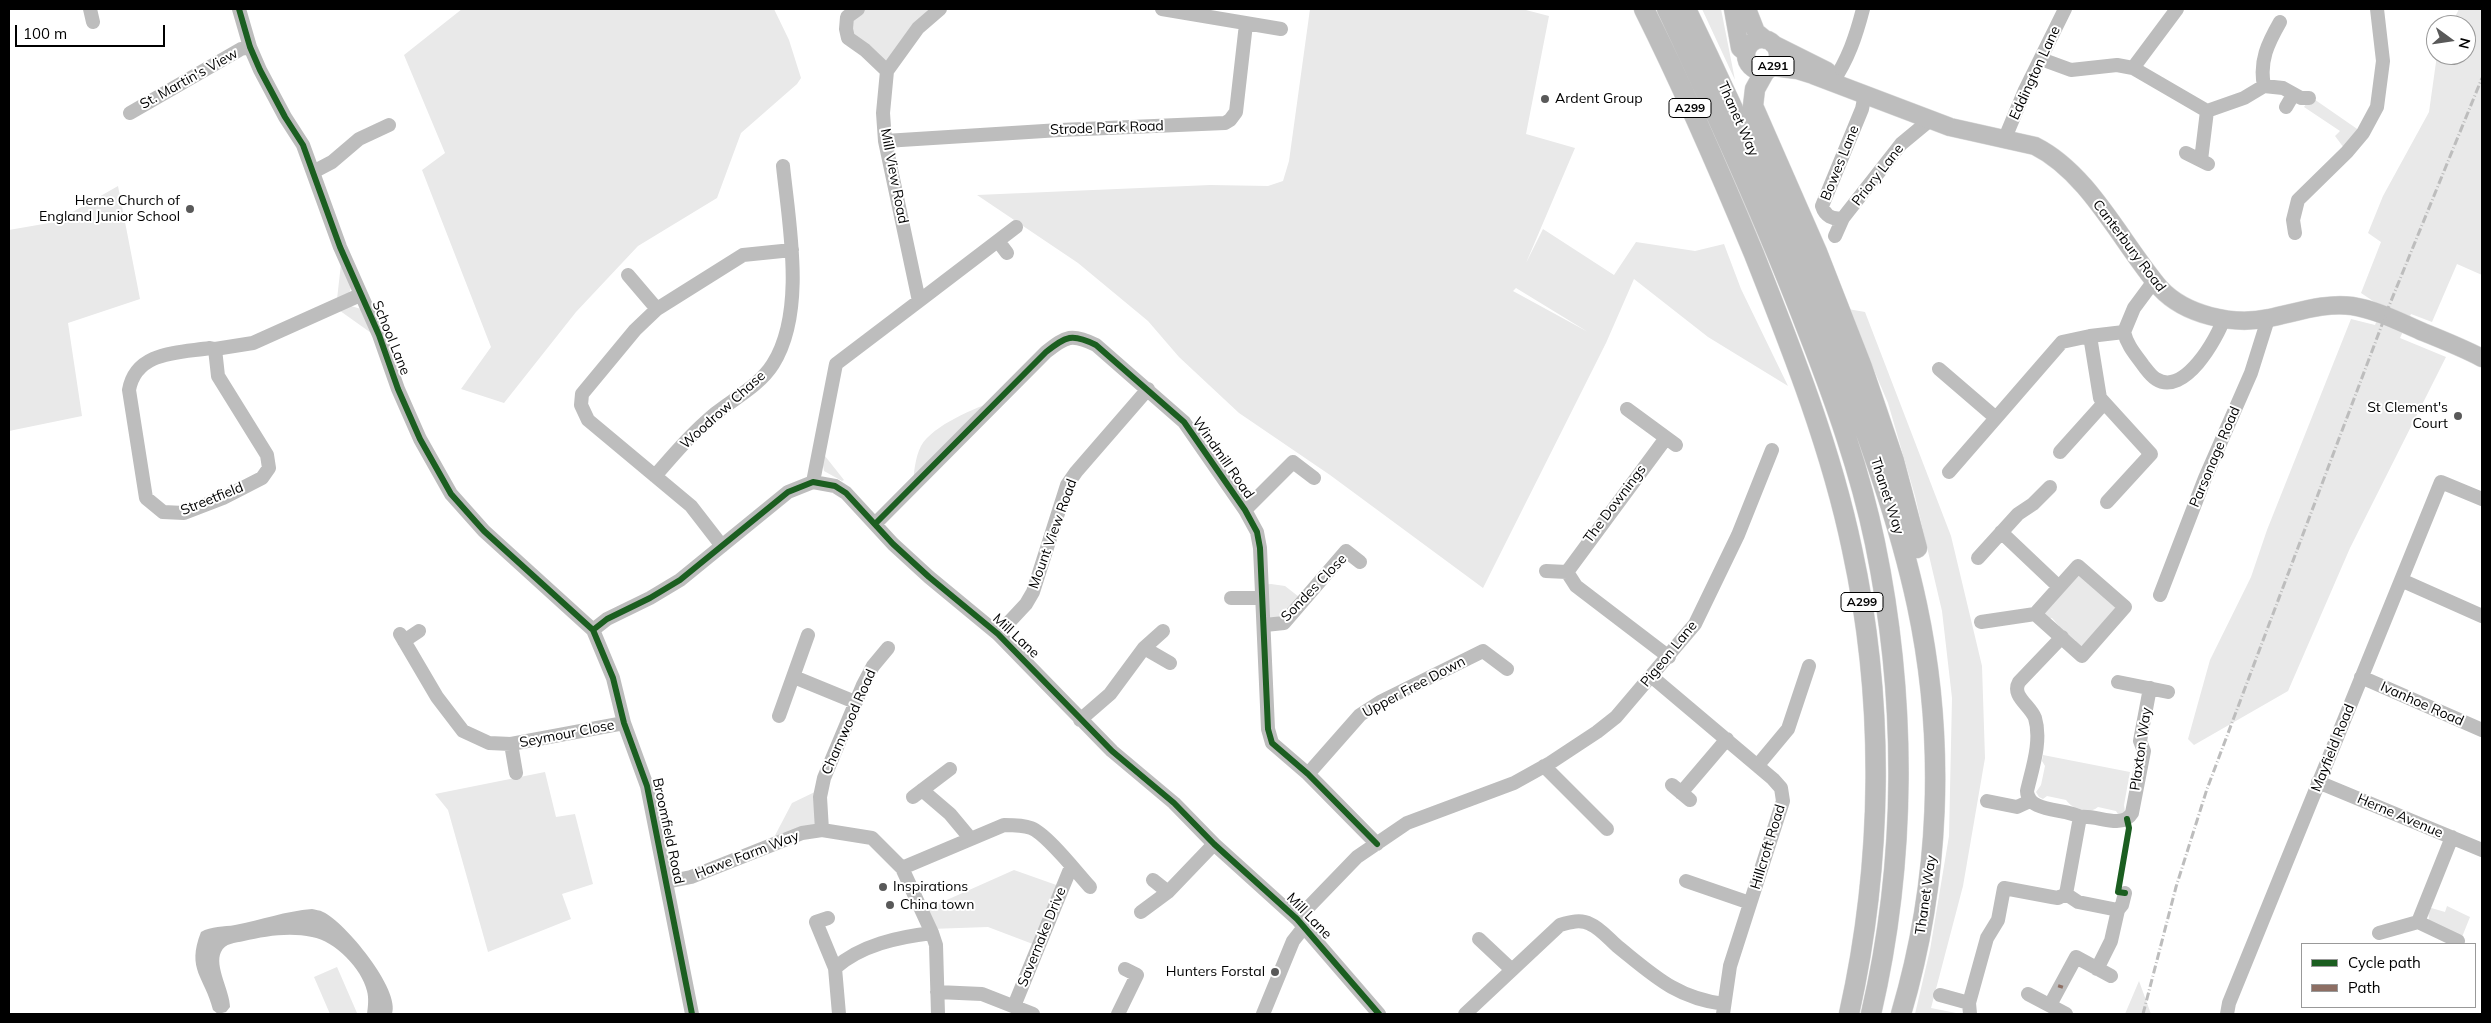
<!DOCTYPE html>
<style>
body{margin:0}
#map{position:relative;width:2491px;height:1023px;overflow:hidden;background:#fff;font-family:Mulish,sans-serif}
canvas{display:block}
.frame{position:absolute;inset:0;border:10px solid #000;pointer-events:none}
.legend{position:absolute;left:2301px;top:943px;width:175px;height:65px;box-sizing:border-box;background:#fff;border:1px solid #999;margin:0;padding:6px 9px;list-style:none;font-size:15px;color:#000}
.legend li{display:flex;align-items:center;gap:10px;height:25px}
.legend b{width:25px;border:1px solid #999}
.north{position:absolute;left:2426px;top:15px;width:50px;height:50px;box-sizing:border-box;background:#fff;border:1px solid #999;border-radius:50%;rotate:104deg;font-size:14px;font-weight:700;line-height:20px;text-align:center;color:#000}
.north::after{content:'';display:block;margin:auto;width:18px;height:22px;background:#595959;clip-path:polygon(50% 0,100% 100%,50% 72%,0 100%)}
.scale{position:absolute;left:15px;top:25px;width:150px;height:22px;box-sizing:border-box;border:2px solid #000;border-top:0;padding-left:6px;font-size:15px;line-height:18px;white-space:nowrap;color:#000;-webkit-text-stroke:4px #fff;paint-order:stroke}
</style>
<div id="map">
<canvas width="2491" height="1023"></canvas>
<div class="frame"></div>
<ul class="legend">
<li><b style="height:6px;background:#1b5e20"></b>Cycle path</li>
<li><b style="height:6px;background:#8d6e63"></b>Path</li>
</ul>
<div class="north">N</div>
<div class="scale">100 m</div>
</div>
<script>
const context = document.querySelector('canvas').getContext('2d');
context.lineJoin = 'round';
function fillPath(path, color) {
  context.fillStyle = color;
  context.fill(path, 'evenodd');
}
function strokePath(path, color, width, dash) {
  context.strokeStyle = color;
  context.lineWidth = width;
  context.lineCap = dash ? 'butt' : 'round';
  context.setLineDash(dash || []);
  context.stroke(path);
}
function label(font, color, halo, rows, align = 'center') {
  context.font = font + ' Mulish,sans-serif';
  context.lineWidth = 4;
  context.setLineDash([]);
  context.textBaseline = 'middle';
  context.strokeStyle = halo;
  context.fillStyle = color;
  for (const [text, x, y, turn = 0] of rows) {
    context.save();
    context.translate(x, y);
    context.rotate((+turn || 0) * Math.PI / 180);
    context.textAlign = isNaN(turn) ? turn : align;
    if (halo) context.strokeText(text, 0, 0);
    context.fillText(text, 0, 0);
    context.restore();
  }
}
fillPath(new Path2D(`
 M462 9H774L789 40 801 78 797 84 741 133 717 198 638 246 576 312 504 403 461 389 491 347 422 170 445 153 404 55Z
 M858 9H940L887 71 848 38 847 17Z
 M1310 9H1522L1549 16 1526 134 1575 148 1526 263 1543 229 1614 275 1636 242 1695 251 1724 244 1741 289 1788 386 1708 337 1634 279 1606 343 1483 588 1330 475 1239 413 1179 357 1148 321 1078 263 977 195 1210 185 1268 186 1283 181 1289 161ZM1516 288 1588 332 1513 291Z
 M1702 9H1721L1735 80Z
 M2459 9H2482V275L2457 264 2432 322 2411 314 2400 338 2446 357 2350 548 2288 691 2194 745 2188 739 2210 660 2251 577 2267 530 2351 319 2375 325 2382 307 2361 293 2381 242 2368 233 2383 196 2429 112 2437 55H2466V25H2451Z
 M2311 97 2363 133 2347 152 2335 136 2340 131 2304 107Z
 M118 186 140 299 68 323 82 416 9 431V230L55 222Z
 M341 264 351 287 349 294 351 306 361 309 374 335 336 308Z
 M1848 309 1865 312 1951 536 1982 666 1985 758 1963 886 1931 1008 1961 1014H1915L1930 950 1949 836 1952 698 1942 611 1915 496 1888 403Z
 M998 400 913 485C914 472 915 458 921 446 933 425 975 408 998 400Z
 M825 456 844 480 842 481 824 471 822 460Z
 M2079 566 2125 607 2082 656 2075 650 2076 641 2070 636 2058 634 2059 626 2052 618 2043 621 2036 614Z
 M1271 584 1285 586 1303 600 1284 623 1265 625 1261 585Z
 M2043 755 2130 772 2124 805 2125 812 2119 816 2116 811 2098 807C2089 815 2073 810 2066 800L2047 796 2043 799 2039 797 2036 792 2041 785 2045 766 2042 761Z
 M545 772 556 817 575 814 593 884 562 894 571 919 488 952 448 810 435 794Z
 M821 789 822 830 770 845 792 803Z
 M1014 870 1062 887 1038 946 988 927 930 929 922 911Z
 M2447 906 2470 917 2462 937 2429 921 2428 907 2445 912Z
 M337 967 357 1013 354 1014H330L314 977Z
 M2139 981 2151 1014H2125Z`), '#e9e9e9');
fillPath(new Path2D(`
 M312 909C315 910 320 910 323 912 345 922 401 990 392 1014H367C368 1007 369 998 367 991 362 969 335 941 312 937 290 932 265 936 244 941 235 943 225 943 221 952 214 966 230 991 230 1007L226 1012 218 1014 213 1010C205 977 186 970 201 932 211 926 224 927 235 925 261 920 286 911 312 909Z`), '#bbb');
const major = new Path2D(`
 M1733 9 1740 48 1746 53
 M1747 9 1756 32 1766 40
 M1746 55a16 16 0 1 1 32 0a16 16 0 1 1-32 0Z
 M1773 44 1827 71
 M1773 67 1797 70 1813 75 1950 127 2035 146C2089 173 2121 242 2160 288 2185 315 2233 326 2269 318 2295 313 2325 302 2352 306 2377 310 2400 322 2423 332 2443 340 2463 348 2482 358`);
const highway = new Path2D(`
 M1644 9C1684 89 1720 172 1754 254 1792 350 1831 448 1852 549 1885 701 1883 862 1849 1014
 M1667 9C1717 115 1766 222 1808 332 1835 401 1860 471 1875 543 1907 698 1907 860 1871 1014
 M1686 9C1741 123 1793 239 1838 358 1869 439 1899 521 1917 605 1946 741 1940 882 1901 1014
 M1765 71 1755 89 1753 106 1817 252 1862 367 1894 461 1917 548`);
strokePath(major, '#dbdbdb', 19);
strokePath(highway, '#dbdbdb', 21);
strokePath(new Path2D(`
 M90 9 93 22
 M239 9 250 47 260 70 285 117 303 145 340 247 379 335 398 389 420 439 451 494 484 531 593 630 613 678 624 723 647 786 692 1014
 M858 9 847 17 846 29 848 38 865 50 887 71
 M1162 9 1281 29
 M2041 59 2071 70 2117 65 2133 68 2207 111 2244 98 2264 86 2283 88 2301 98H2309
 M2133 68 2177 9
 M1832 83C1848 60 1856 36 1863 9
 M2264 86C2259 61 2268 43 2280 22
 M2286 107 2293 95
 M130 113 241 49 250 47
 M2005 138 2025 90 2065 9
 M885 141 1060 130 1225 123 1230 120 1236 112 1246 24
 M2186 153 2208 164
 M2201 160 2207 111
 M313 172 332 162 359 139 389 125
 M1843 218C1833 220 1825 216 1822 206L1862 109 1865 94
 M2295 233 2293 220 2298 200 2347 152 2363 133 2377 107 2383 61 2377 9
 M1835 236 1843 218 1901 144 1930 120
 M998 241 1007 253
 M628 275 657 309
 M2154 281 2134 308 2124 332C2127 345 2135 354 2143 365 2147 370 2151 376 2156 379 2184 397 2217 339 2224 318
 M919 301 1016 227
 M210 348 215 349 218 376 267 455 269 468 262 478 223 498 184 513 163 512 146 498 129 390C136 351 178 353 210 348Z
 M215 349 253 343 360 295
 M1939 369 1996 418 2062 342 2090 336
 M1627 409 1676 445
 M1666 438 1567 572 1576 586 1669 657
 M2060 452 2104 403
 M1949 472 1996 418
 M655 476C674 454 693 432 716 413 735 398 760 385 773 364 806 311 789 225 783 166
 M813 482 836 364 919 301 885 141 883 113 887 71 918 28 940 9
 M2107 502 2151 454 2100 398 2090 336 2124 332
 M1245 510 1293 462 1314 478
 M875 524 1046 352C1066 336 1072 333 1096 345L1184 422 1245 510 1257 532 1260 548 1268 729 1272 743 1308 774 1377 844
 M2001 532 2059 587
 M722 546 691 506 588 420 581 405 582 394 635 330 657 309 743 255 792 250
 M1978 558 2018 514 2033 504 2050 487
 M2078 566 2125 607 2082 656 2035 614Z
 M1546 571 1567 572
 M2401 580 2482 616
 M2160 595 2205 478 2251 373 2268 319
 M1231 598H1262
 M1981 622 2035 614
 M1265 625 1284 623 1346 551 1360 562
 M593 630 607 619 650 598 680 580 788 492 813 482 835 486 846 493 893 544 929 577 998 634 1112 751 1174 803 1214 844 1297 919 1379 1014
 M400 634 437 697 463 731 489 743 511 744 624 723
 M998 634 1026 604 1033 592 1067 485 1076 472 1148 389
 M404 641 419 631
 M1144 648 1170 663
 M1651 676 1773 779 1781 788 1783 801 1730 966 1723 1014
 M794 677 855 702
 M2361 677 2482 730
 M2118 682 2168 692
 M779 716 808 635
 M1080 720 1110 694 1144 648 1163 631
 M511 744 516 773
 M1758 765 1788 729 1809 666
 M1544 766 1607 829
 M1308 774 1360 715 1380 702 1483 651 1507 669
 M2318 782 2482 850
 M1672 785 1690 800
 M922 790 950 814 970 838
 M1681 793 1727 739
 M913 797 950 769
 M1987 801 2017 807 2030 801
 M2080 817C2096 814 2122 830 2132 813L2144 751 2140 741 2150 688
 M822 830 820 797 824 778 863 685 873 666 888 648
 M902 868 1004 825C1013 825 1023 825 1031 828 1047 834 1077 873 1090 887
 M1153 880 1168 892
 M1686 881 1750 903
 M666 882 691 877 802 833 822 830 872 838 902 868 932 933 936 945 938 1014
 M2066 894 2078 902 2118 910
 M1141 912 1168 892 1214 844
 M828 918 816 922 835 968
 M1297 919 1357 857 1407 823 1514 783 1550 763 1597 732 1616 717 1695 624 1738 535 1772 450
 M2418 922 2452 837
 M2379 933 2418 922 2458 941
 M1479 939 1512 970
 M2097 969 2111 941 2118 910 2122 905 2125 893
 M937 992 982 994 1033 1014
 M2028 994 2066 1014
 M1940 995 1969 1003
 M2050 1005 2076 957 2111 976
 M1014 1006 1071 867
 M839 1014 835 968C861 945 898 937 932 933
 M1118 1014 1137 975 1125 969
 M1263 1014 1293 941 1304 927
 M1465 1014 1560 925C1570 922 1581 919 1590 924 1600 928 1609 939 1617 946 1653 975 1676 998 1724 1004
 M1970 1014 1969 1003 1987 938 1998 920 2004 888 2052 897 2058 898 2066 894 2080 817C2065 808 2028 813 2027 791 2032 769 2042 741 2035 718 2030 705 2011 696 2019 682L2062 637
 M2227 1014 2229 1003 2441 482 2482 499`), '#bdbdbd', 14);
strokePath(major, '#bdbdbd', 18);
strokePath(highway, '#bdbdbd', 20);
strokePath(new Path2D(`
 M2143 1014 2176 887 2207 789 2389 306 2482 78`), '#bdbdbd', 3, [8, 2.5, 1, 2.5]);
strokePath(new Path2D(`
 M2060 988 2061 985`), '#8d6e63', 5, [10, 5]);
strokePath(new Path2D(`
 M239 9 250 47 260 70 285 117 303 145 340 247 379 335 398 389 420 439 451 494 484 531 593 630 613 678 624 723 647 786 692 1014
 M875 524 1046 352C1066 336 1072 333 1096 345L1184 422 1245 510 1257 532 1260 548 1268 729 1272 743 1308 774 1377 844
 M593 630 607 619 650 598 680 580 788 492 813 482 835 486 846 493 893 544 929 577 998 634 1112 751 1174 803 1214 844 1297 919 1379 1014
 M2125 893 2118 892 2129 828 2127 819`), '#1b5e20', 6);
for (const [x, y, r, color] of [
 [1545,99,5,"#595959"],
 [190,209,5,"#595959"],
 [2458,416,5,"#595959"],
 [883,887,5,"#595959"],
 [890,905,5,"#595959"],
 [1275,972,5,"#595959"]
]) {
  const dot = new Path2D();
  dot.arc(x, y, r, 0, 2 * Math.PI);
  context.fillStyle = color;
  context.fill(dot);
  strokePath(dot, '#fff', 2);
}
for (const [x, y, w] of [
 [1773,66,42],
 [1690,108,42],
 [1862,602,42]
]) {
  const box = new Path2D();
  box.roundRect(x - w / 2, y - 9.5, w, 19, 4);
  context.fillStyle = '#fff';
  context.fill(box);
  strokePath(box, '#000', 1);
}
label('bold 12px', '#000', null, [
 ["A291",1773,66],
 ["A299",1690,108],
 ["A299",1862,602]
]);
label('14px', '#000', '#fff', [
 ["Eddington Lane",2035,73,-65],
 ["St. Martin's View",189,79,-29],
 ["Thanet Way",1738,119,66],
 ["Strode Park Road",1107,128,-2],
 ["Bowes Lane",1840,163,-68],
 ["Priory Lane",1878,175,-52],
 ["Mill View Road",894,176,79],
 ["Canterbury Road",2129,246,53],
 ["School Lane",391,338,68],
 ["Woodrow Chase",723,410,-42],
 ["Parsonage Road",2215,457,-67],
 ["Windmill Road",1223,458,55],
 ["Thanet Way",1887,496,72],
 ["Streetfield",212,499,-22],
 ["The Downings",1615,504,-53],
 ["Mount View Road",1053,534,-70],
 ["Sondes Close",1314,588,-46],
 ["Mill Lane",1016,636,43],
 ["Pigeon Lane",1669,654,-51],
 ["Upper Free Down",1414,687,-28],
 ["Ivanhoe Road",2422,704,24],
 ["Charnwood Road",849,722,-66],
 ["Seymour Close",567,734,-11],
 ["Mayfield Road",2333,748,-68],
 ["Plaxton Way",2141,749,-82],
 ["Herne Avenue",2400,816,23],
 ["Broomfield Road",668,831,78],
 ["Hillcroft Road",1768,847,-73],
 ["Hawe Farm Way",747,855,-21],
 ["Thanet Way",1926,895,-82],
 ["Mill Lane",1309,916,46],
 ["Savernake Drive",1042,937,-68]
]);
label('14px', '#000', '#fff', [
 ["Ardent Group",1555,99],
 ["Herne Church of",180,201,"right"],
 ["England Junior School",180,217,"right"],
 ["St Clement's",2448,408,"right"],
 ["Court",2448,424,"right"],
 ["Inspirations",893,887],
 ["China town",900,905],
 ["Hunters Forstal",1265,972,"right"]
], 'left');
</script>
